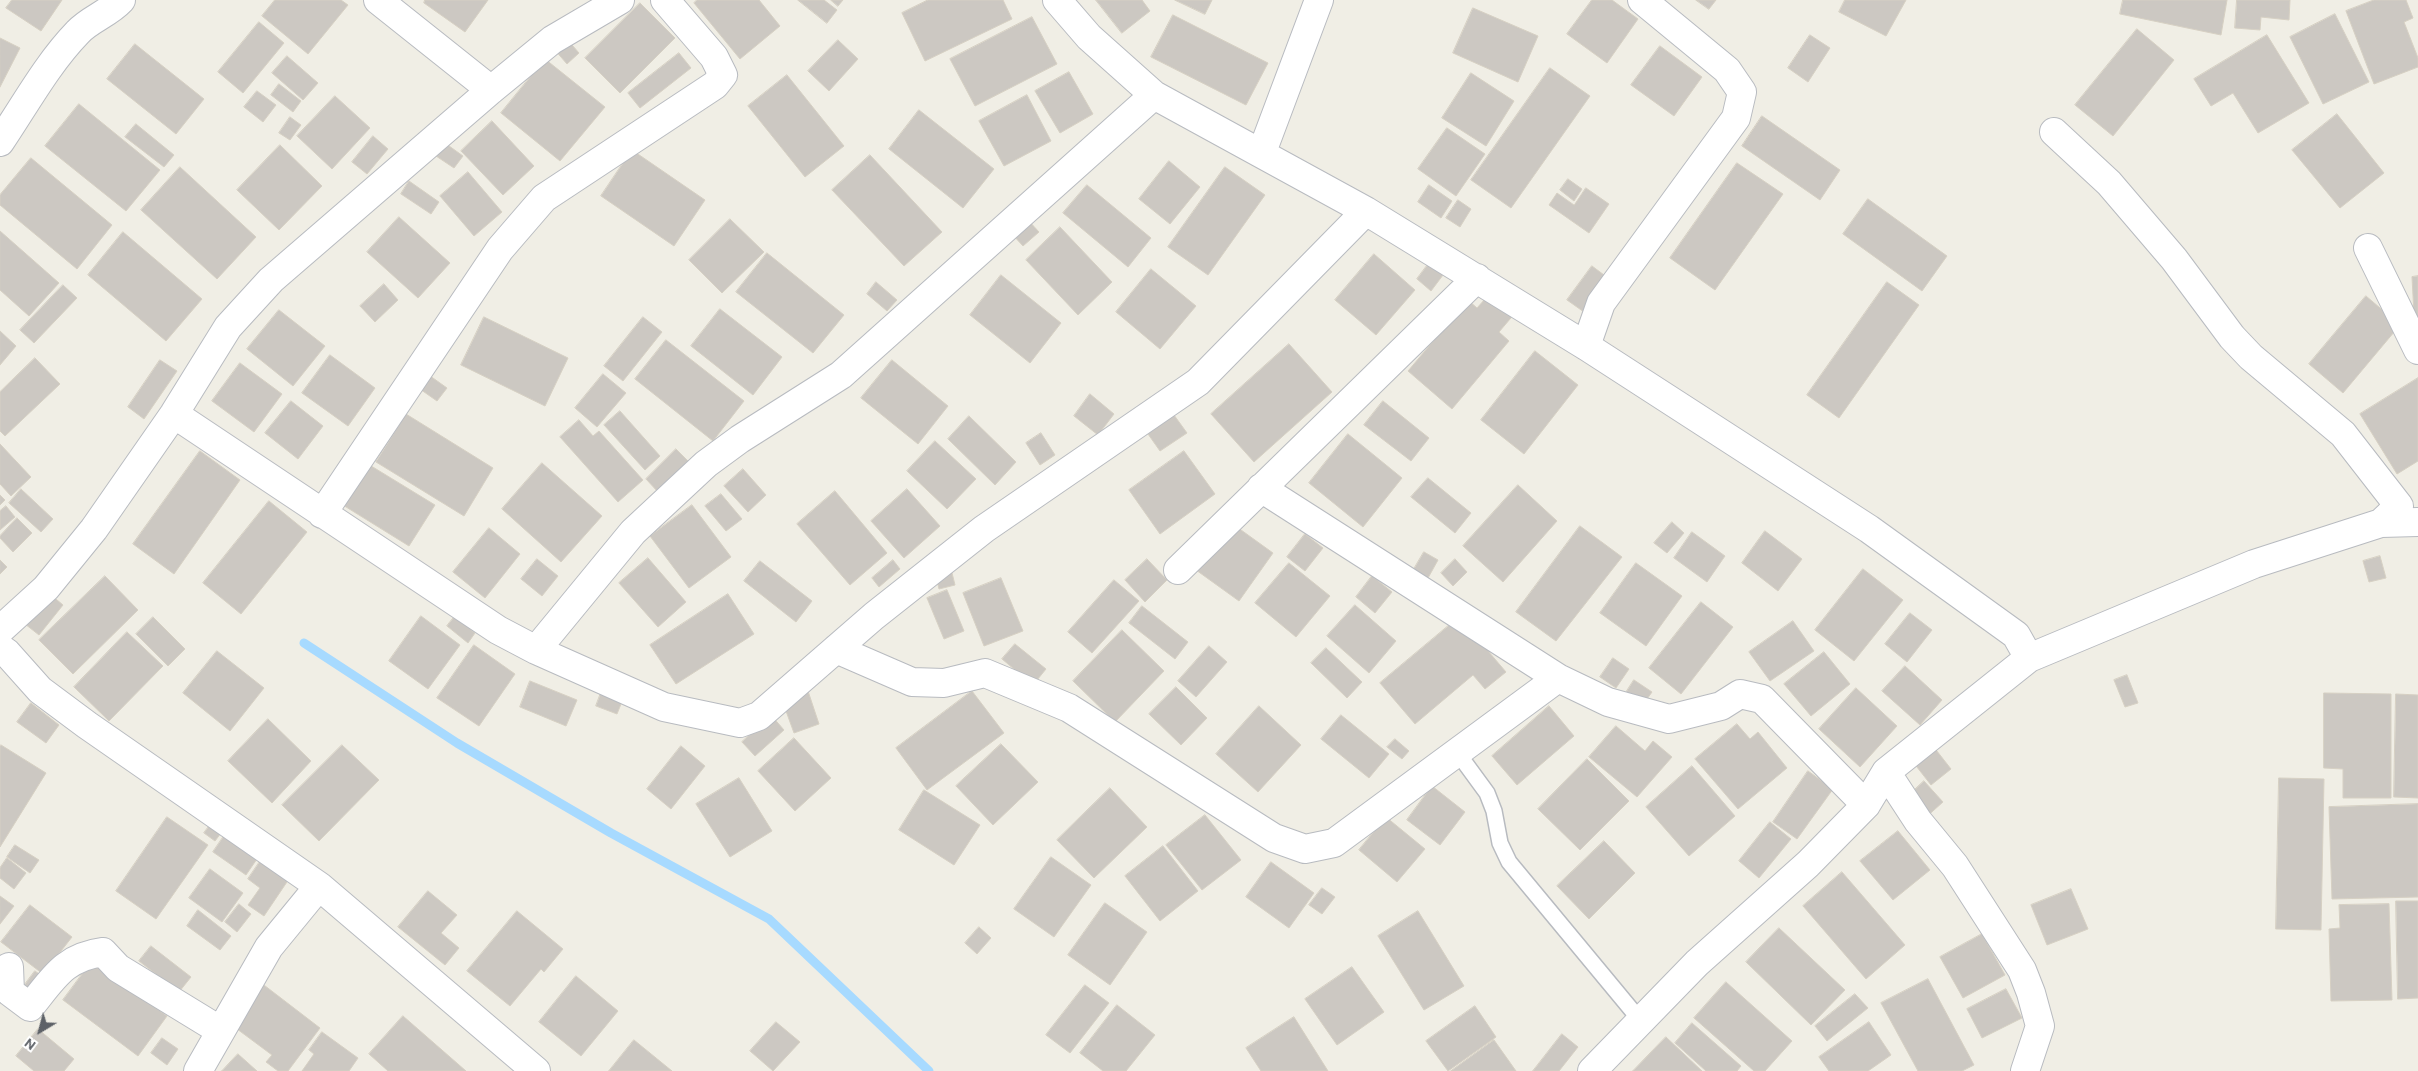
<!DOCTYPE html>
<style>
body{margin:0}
#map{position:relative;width:2418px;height:1071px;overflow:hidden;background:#f0eee5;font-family:Overpass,sans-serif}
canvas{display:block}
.north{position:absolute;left:15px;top:1006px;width:50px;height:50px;-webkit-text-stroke:4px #fff;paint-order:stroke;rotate:217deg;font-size:14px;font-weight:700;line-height:20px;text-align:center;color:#5d6167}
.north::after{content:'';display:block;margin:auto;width:18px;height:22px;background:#5d6167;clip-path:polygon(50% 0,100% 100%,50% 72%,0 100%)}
</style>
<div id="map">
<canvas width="2418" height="1071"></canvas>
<div class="north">N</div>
</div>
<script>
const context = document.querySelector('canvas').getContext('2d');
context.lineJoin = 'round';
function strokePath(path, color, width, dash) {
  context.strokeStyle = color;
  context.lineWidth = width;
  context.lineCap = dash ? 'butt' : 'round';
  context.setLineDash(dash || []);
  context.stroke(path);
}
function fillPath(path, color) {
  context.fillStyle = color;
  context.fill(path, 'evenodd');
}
strokePath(new Path2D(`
 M304 643 457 743 611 833 769 919 929 1071`), '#a7daff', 9);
const building = new Path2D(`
 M12 0H62L41 31 6 8Z
 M275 0H341L348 5 308 54 262 16Z
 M425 0H488L465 32 424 3Z
 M697 0H759L780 26 740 59 694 3Z
 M798 0H824L837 10 827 23Z
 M831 0H843L838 6Z
 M928 0H1003L1012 19 925 61 902 13Z
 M1096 0H1142L1150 11 1122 33Z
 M1175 0H1212L1205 14Z
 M1592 0H1612L1638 19 1607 63 1567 34Z
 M1696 0H1716L1709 9Z
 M1845 0H1906L1886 36 1839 12Z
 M2123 0H2227L2221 35 2120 14Z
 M2237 0H2290L2289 20 2261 17 2260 30 2235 28Z
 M2374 0H2406L2413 18 2404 22 2418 58V67L2374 84 2346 11Z
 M640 3 675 38 620 93 585 58Z
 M1473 8 1538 36 1518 82 1453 53Z
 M2335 14 2369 82 2323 104 2290 37Z
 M1173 15 1268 63 1246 105 1151 57Z
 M1032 17 1057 64 975 106 950 59Z
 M259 22 284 43 243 93 218 72Z
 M2137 29 2174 60 2113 136 2075 105Z
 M1810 35 1830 48 1808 82 1788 68Z
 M2267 35 2309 103 2258 133 2233 93 2211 106 2194 79Z
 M0 38 20 48 0 87Z
 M566 38 579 53 567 64 554 49Z
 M838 40 858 59 829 91 808 71Z
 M135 44 204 99 176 134 107 79Z
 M1660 46 1702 77 1674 116 1631 85Z
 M679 53 691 68 640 108 628 93Z
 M287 56 318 83 303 100 272 73Z
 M545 59 605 107 560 161 501 113Z
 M1550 68 1590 96 1511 208 1471 180Z
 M1069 72 1093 114 1060 133 1035 91Z
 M1471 73 1514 101 1486 146 1442 118Z
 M787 75 844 146 805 177 748 106Z
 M279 84 301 101 293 112 271 95Z
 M257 91 276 105 263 122 244 107Z
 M1027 95 1051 141 1004 166 979 121Z
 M335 96 370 128 332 169 297 136Z
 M79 104 160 170 126 211 45 146Z
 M919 110 994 169 963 208 889 149Z
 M2337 114 2384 173 2340 208 2292 150Z
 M1762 116 1840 170 1820 200 1742 146Z
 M290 117 301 125 290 140 279 133Z
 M492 121 534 166 503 195 461 151Z
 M136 124 174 155 164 167 125 137Z
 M1447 128 1485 154 1456 196 1418 169Z
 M373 136 388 149 367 174 352 162Z
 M445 143 463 156 454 168 436 156Z
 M280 145 322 186 279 230 237 190Z
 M632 150 705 200 674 246 601 196Z
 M870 155 942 232 904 266 832 190Z
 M31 158 112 225 77 269 0 205V195Z
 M1169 161 1200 187 1170 224 1139 199Z
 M1737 163 1783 194 1715 290 1670 258Z
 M180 167 256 237 217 279 141 210Z
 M1225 167 1265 195 1208 275 1168 247Z
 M468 172 502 212 474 236 440 196Z
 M1568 179 1582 189 1574 201 1560 190Z
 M409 181 439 202 431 214 401 194Z
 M1087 185 1151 238 1128 267 1063 213Z
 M1429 185 1452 201 1441 218 1418 202Z
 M1586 188 1609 204 1589 233 1549 205 1557 193 1574 205Z
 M1868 199 1947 256 1922 291 1843 234Z
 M1458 200 1471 209 1460 227 1446 218Z
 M399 217 450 263 418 298 367 252Z
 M730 219 764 252 722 293 689 260Z
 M1028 220 1039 232 1023 246 1012 234Z
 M1060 227 1112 282 1078 315 1026 260Z
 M0 231 59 283 29 316 0 290Z
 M123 232 202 299 166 341 88 275Z
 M767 253 844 315 813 353 736 292Z
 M1374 254 1415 290 1376 335 1335 300Z
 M1429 263 1443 275 1431 291 1417 279Z
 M1592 266 1608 278 1584 312 1567 300Z
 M1151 269 1196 306 1160 349 1116 312Z
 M1001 275 1061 323 1030 363 970 315Z
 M2418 276V333H2415L2412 277Z
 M876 282 897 300 887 311 867 294Z
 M1887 282 1919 305 1839 418 1807 395Z
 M384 284 398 300 375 322 360 306Z
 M63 285 77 298 34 343 20 330Z
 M2366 296 2400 325 2343 393 2309 364Z
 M1499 298 1516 312 1499 332 1509 341 1452 409 1408 371 1468 300 1477 308 1485 299 1492 305Z
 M720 309 782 357 753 395 691 346Z
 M279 310 325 346 293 386 247 349Z
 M484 317 568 358 545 406 461 365Z
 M643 317 662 332 623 381 604 366Z
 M0 331 16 346 0 365Z
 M666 340 744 401 713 441 635 379Z
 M1289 344 1332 392 1254 462 1211 414Z
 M1535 351 1578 385 1524 454 1481 420Z
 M330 355 375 388 348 426 302 393Z
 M35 358 60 384 5 436 0 431V392Z
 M160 360 177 371 144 419 128 407Z
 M892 360 948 406 918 444 861 398Z
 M240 363 282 394 254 432 212 401Z
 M426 373 447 388 437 401 417 387Z
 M603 374 626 393 597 427 575 408Z
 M2418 378V461L2397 474 2360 414Z
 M1090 394 1114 414 1098 435 1074 416Z
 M291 401 323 426 298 459 265 433Z
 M1383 401 1429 438 1411 461 1364 425Z
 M620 411 660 456 645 470 604 425Z
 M406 414 493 468 464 516 376 462Z
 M1174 415 1187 433 1160 451 1148 434Z
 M969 416 1016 462 995 485 948 439Z
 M579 420 593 436 599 431 643 480 618 502 560 437Z
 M1041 433 1055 455 1040 465 1026 443Z
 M1348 434 1402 478 1363 527 1309 483Z
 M935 441 976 479 947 509 907 471Z
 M0 444 31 477 11 496 0 484Z
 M676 449 689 462 658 492 646 479Z
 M200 451 240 480 174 574 133 544Z
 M1184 451 1215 494 1160 534 1129 490Z
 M363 461 435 505 409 546 338 502Z
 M542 463 602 516 561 562 502 509Z
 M743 469 766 495 748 512 724 486Z
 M1428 478 1471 513 1455 533 1411 497Z
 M1518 485 1557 521 1503 582 1463 546Z
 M21 489 53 519 41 532 9 503Z
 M907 489 940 526 904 558 871 521Z
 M835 491 887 553 850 585 797 524Z
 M721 494 742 519 726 531 705 506Z
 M0 495 5 500 0 505Z
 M269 501 307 532 241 614 203 583Z
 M692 505 731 557 689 588 650 536Z
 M6 506 15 517 0 530V511Z
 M17 518 32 533 13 552 0 538V536Z
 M1230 522 1273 553 1239 601 1196 570Z
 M1672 522 1684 533 1667 553 1654 543Z
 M1580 526 1622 557 1556 641 1516 612Z
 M489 528 520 554 485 598 453 572Z
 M1765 531 1802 559 1778 591 1742 563Z
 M1692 532 1725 556 1707 582 1674 558Z
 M1305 534 1323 548 1305 571 1287 557Z
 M1424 552 1438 560 1428 578 1414 569Z
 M2380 556 2386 578 2369 582 2363 561Z
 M648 558 686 602 658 627 619 583Z
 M537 559 558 576 542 596 521 579Z
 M1147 559 1167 580 1145 602 1125 580Z
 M1455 559 1467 572 1453 586 1441 573Z
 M0 560 7 567 0 574Z
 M893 560 900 569 879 587 872 578Z
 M760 561 812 601 796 622 744 581Z
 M1289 563 1330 596 1296 637 1255 603Z
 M1636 563 1682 596 1646 646 1600 613Z
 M951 569 955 585 939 589 935 573Z
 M1863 569 1903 600 1854 661 1815 630Z
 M105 576 138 610 73 674 39 640Z
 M1372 576 1392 592 1375 613 1356 597Z
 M1001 578 1023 631 984 646 963 593Z
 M1114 580 1139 601 1092 653 1068 632Z
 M947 590 964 631 944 639 927 598Z
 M50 594 63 605 39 635 25 624Z
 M728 594 754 634 676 684 650 645Z
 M1701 602 1733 627 1681 694 1649 668Z
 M1355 605 1396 641 1369 673 1327 636Z
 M1142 606 1188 642 1175 659 1129 623Z
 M1910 613 1932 630 1907 662 1885 644Z
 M421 616 460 645 428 689 389 661Z
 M455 616 475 633 468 643 447 626Z
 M153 617 185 649 168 666 136 634Z
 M1459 617 1506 672 1485 689 1473 675 1415 724 1380 683Z
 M1793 621 1814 651 1770 681 1749 652Z
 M1122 630 1164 671 1115 722 1073 681Z
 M127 632 163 666 109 721 74 687Z
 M1015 644 1046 669 1033 685 1002 659Z
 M474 645 515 674 479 726 437 698Z
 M1209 646 1227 662 1196 697 1178 681Z
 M1326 648 1362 682 1347 698 1311 663Z
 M217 651 264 688 230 731 183 693Z
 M1824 652 1850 684 1811 716 1784 684Z
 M1613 658 1629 669 1616 688 1600 677Z
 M1905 666 1942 700 1920 725 1882 691Z
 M2127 675 2138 703 2125 707 2114 680Z
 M1634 680 1652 692 1642 706 1625 694Z
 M530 681 577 700 566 726 520 707Z
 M1176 687 1207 718 1181 745 1149 714Z
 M1856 688 1897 726 1860 767 1819 729Z
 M602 690 623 699 617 714 596 706Z
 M808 691 819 724 794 733 782 700Z
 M972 691 1004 733 927 790 896 748Z
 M2324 693 2391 694V798H2343V769L2324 768Z
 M2396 694 2418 695V798L2394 797Z
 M31 703 59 725 46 743 17 722Z
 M1259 706 1301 745 1258 792 1216 754Z
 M1549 706 1574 736 1517 785 1492 756Z
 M771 715 784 730 755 756 742 742Z
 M1341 715 1389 754 1369 778 1321 739Z
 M268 719 311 761 272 803 228 761Z
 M1737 724 1750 739 1758 732 1787 768 1738 809 1695 759Z
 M1616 726 1645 751 1653 741 1672 757 1637 797 1589 757Z
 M794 738 831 778 795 811 758 771Z
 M1395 739 1409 751 1402 759 1387 747Z
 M1001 744 1038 782 993 825 956 786Z
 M1 745 46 773 0 847V746Z
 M342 745 379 780 319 841 282 805Z
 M681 746 705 766 671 809 647 789Z
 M1933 746 1951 769 1931 785 1913 762Z
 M1587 759 1629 801 1580 850 1538 809Z
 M1692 766 1735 816 1689 856 1646 807Z
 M1808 771 1833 789 1797 839 1773 822Z
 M739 778 772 831 730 857 696 804Z
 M2279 778 2324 779 2321 930 2276 929Z
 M1924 781 1943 802 1924 819 1905 799Z
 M1432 786 1465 812 1440 845 1407 820Z
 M1110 788 1147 827 1094 878 1057 840Z
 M924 790 980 825 954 865 899 830Z
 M2418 804V897L2332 899 2329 807Z
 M1205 815 1241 860 1202 890 1166 845Z
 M167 817 208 845 156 919 116 891Z
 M1386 817 1425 849 1397 882 1359 850Z
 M1770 822 1791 839 1759 878 1739 861Z
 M210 825 221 833 215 841 204 833Z
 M1898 831 1930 870 1893 900 1860 861Z
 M226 833 259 856 246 875 213 852Z
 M1604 841 1635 873 1589 919 1557 886Z
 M15 845 39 860 30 873 7 857Z
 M1163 846 1198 891 1160 921 1125 876Z
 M263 857 291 876 264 916 248 905 260 888 248 879Z
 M1051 857 1091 885 1054 937 1014 909Z
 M7 858 26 873 14 889 0 878V868Z
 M1271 862 1314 893 1289 928 1246 897Z
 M210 869 243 893 222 922 189 898Z
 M1842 872 1905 945 1866 979 1803 906Z
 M1322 888 1335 897 1322 914 1309 905Z
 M2071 889 2088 929 2047 945 2031 905Z
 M428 891 457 915 441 933 459 948 445 965 398 927Z
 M0 896 14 906 0 924Z
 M2396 901H2418V998L2398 999Z
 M1105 903 1147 932 1110 985 1068 955Z
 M239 904 251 914 237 932 225 922Z
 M2389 904 2392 1000 2331 1001 2329 929 2340 928 2339 905Z
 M30 905 72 937 43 974 1 942Z
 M198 910 231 936 220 950 187 926Z
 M517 911 563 949 544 972 541 969 510 1006 467 971Z
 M1418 911 1464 986 1424 1010 1378 936Z
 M979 927 991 938 977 954 965 943Z
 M1779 928 1845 990 1811 1025 1746 962Z
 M1982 934 2005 975 1963 998 1940 957Z
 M151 946 191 977 179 992 139 961Z
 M92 961 167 1016 138 1056 63 1000Z
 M1352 967 1384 1012 1337 1045 1305 999Z
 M35 971 46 979 34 995 23 987Z
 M576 976 618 1011 581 1056 539 1022Z
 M1928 979 1974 1065 1962 1071H1918L1881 1003Z
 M260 982 320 1028 288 1071H278L266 1062 272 1055 229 1023Z
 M1726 982 1792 1041 1765 1071H1754L1694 1018Z
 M1085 985 1109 1003 1070 1053 1046 1035Z
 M2006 989 2022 1018 1982 1038 1967 1009Z
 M1855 994 1868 1008 1827 1041 1815 1026Z
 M1117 1005 1155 1035 1126 1071H1103L1080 1053Z
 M1475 1006 1496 1037 1448 1071 1426 1041Z
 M403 1016 466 1071H388L369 1054Z
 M1294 1017 1328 1071H1261L1246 1048Z
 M776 1022 800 1042 773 1071 750 1051Z
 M1869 1022 1891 1055 1868 1071H1829L1819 1057Z
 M1692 1023 1741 1066 1737 1071H1706L1675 1043Z
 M38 1029 74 1059 64 1071H34L16 1056Z
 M322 1032 358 1058 349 1071H302L314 1054 309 1050Z
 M1562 1034 1578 1047 1559 1071H1533Z
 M1666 1037 1702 1071H1633Z
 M162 1038 178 1049 167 1065 151 1053Z
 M634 1040 672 1071H609Z
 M1494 1040 1516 1071H1451Z
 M238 1054 257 1071H222Z`);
fillPath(building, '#ccc8c2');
strokePath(building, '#d6d0c3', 1);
const service = new Path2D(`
 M1457 752 1487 793 1494 811 1500 843 1509 862 1640 1020`);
const minor = new Path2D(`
 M378 0 491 90
 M1057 0 1089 37 1154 95 1366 211 1586 346 1869 529 2016 635 2029 658
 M2054 132 2109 183 2174 259 2232 337 2251 357 2343 434 2399 506 2381 523
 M0 142C25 105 47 64 78 32 90 19 108 14 121 0
 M1262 152 1319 0
 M2368 248 2418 350
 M1586 346 1601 303 1736 118 1742 92 1727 70 1642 0
 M174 414 498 630 536 650 664 707 740 723 759 716 874 616 984 529 1198 382 1366 211
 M1261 488 1558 678 1608 702 1669 719 1721 706 1740 694 1762 699 1866 805
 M322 514 500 249 544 198 715 85 723 75 714 57 665 0
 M1178 570 1477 278
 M0 630 46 588 94 529 174 414 228 327 271 280 491 90 552 40 620 0
 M0 648 7 653 40 690 87 725 319 886 536 1071
 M836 649 912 682 944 683 985 673 1069 708 1274 838 1305 849 1334 843 1558 678
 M536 650 633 532 706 464 740 439 841 375 1154 95
 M1886 772 1918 821 1955 866 2022 970 2031 993 2040 1026 2025 1071
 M0 972 9 967 10 992 30 1007C53 979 64 957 103 952L118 968 221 1031
 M198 1071 269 947 319 886
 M1592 1071 1697 963 1808 864 1866 805 1886 772 2029 658 2254 564 2381 523 2418 522`);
strokePath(service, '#b8bbc0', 18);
strokePath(minor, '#b8bbc0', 30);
strokePath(service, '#fff', 15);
strokePath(minor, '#fff', 28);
</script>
